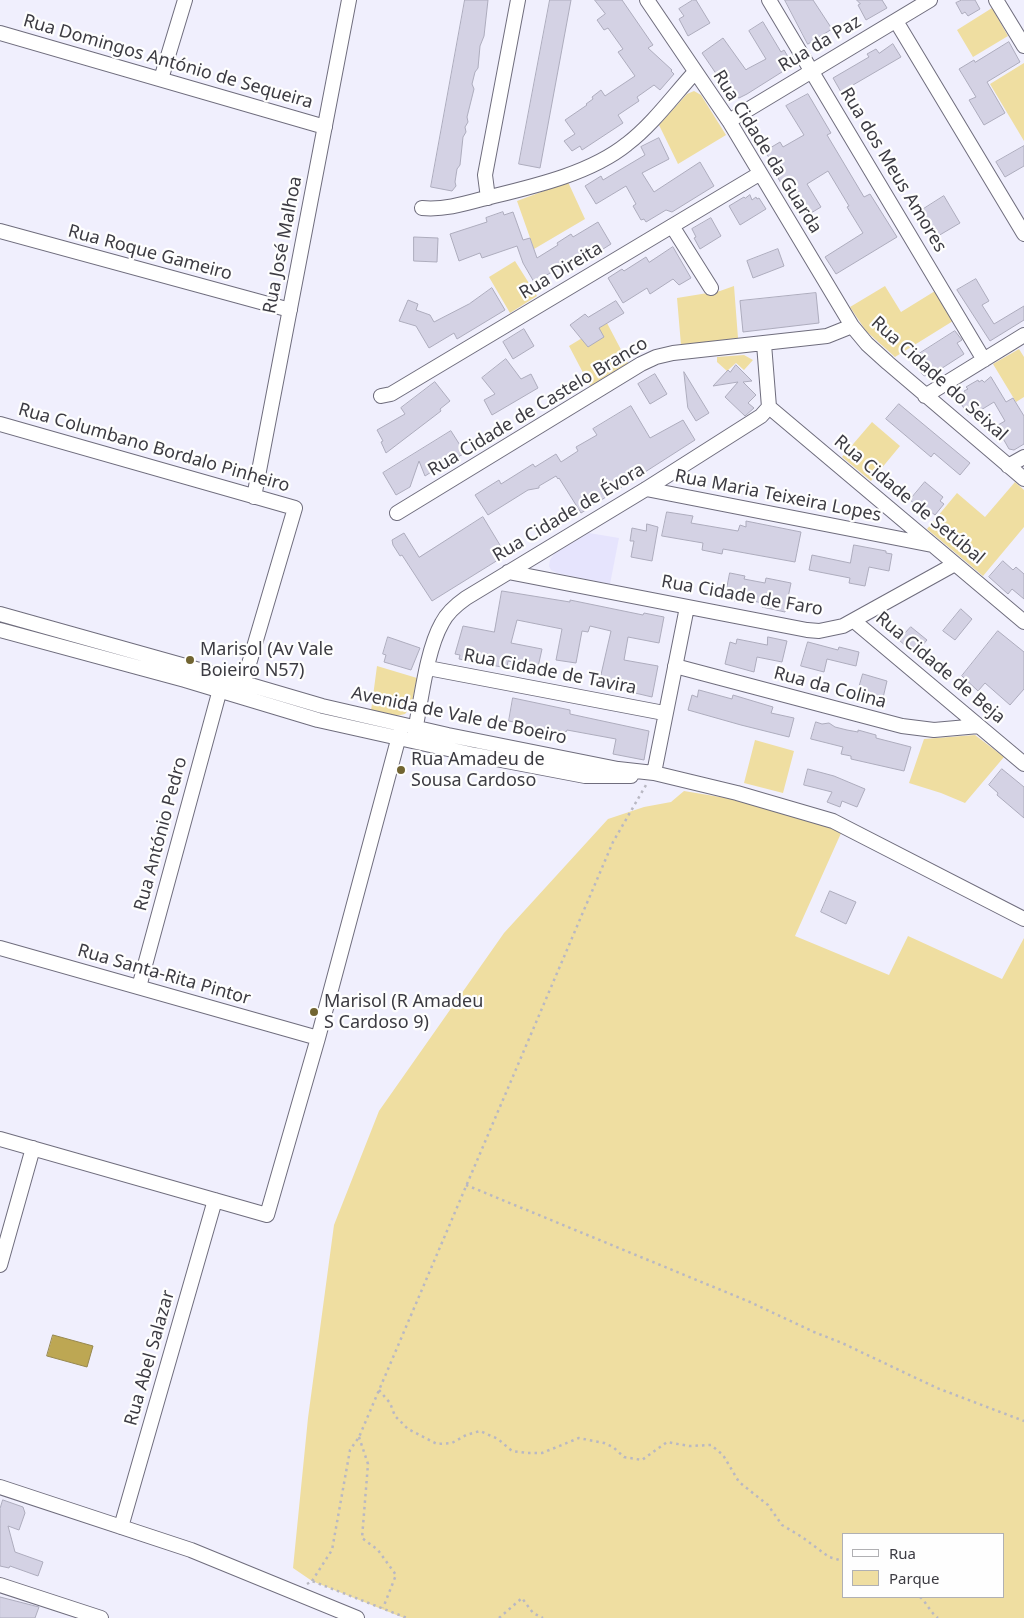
<!DOCTYPE html>
<meta charset="utf-8">
<style>
body{margin:0}
#map{position:relative;width:1024px;height:1618px;overflow:hidden;background:#f0effd;font-family:"Noto Sans",sans-serif}
canvas{display:block}
.legend{position:absolute;left:842px;top:1533px;width:162px;height:65px;box-sizing:border-box;background:#fefefe;border:1px solid #b0b0b3;margin:0;padding:6px 9px;list-style:none;font-size:15px;color:#3c3b42}
.legend li{display:flex;align-items:center;gap:10px;height:25px}
.legend b{width:25px;border:1px solid #b0b0b3}
</style>
<div id="map">
<canvas width="1024" height="1618"></canvas>
<ul class="legend">
<li><b style="height:6px;background:#fff"></b>Rua</li>
<li><b style="height:14px;background:#efdea1"></b>Parque</li>
</ul>
</div>
<script>
const context = document.querySelector('canvas').getContext('2d');
context.lineJoin = 'round';
function fillPath(path, color) {
  context.fillStyle = color;
  context.fill(path, 'evenodd');
}
function strokePath(path, color, width, dash) {
  context.strokeStyle = color;
  context.lineWidth = width;
  context.lineCap = dash ? 'butt' : 'round';
  context.setLineDash(dash || []);
  context.stroke(path);
}
function label(font, color, halo, rows, align = 'center') {
  context.font = font + ' "Noto Sans",sans-serif';
  context.lineWidth = 4.5;
  context.setLineDash([]);
  context.textBaseline = 'middle';
  context.strokeStyle = halo;
  context.fillStyle = color;
  for (const [text, x, y, turn = 0] of rows) {
    context.save();
    context.translate(x, y);
    context.rotate((+turn || 0) * Math.PI / 180);
    context.textAlign = isNaN(turn) ? turn : align;
    if (halo) context.strokeText(text, 0, 0);
    context.fillText(text, 0, 0);
    context.restore();
  }
}
fillPath(new Path2D(`
 M589 533 619 538 610 584 557 573 551 570 549 566 550 560 554 554Z`), '#e6e4fd');
fillPath(new Path2D(`
 M992 8 1008 36 973 57 957 30Z
 M1024 63V141L990 84Z
 M694 91 701 95 726 135 678 164 659 125 687 94Z
 M568 182 585 219 534 249 517 201Z
 M515 261 537 296 510 313 489 277Z
 M734 286 738 338 681 345 677 298 720 291Z
 M885 286 901 312 935 291 953 321 895 357 866 331 850 307Z
 M607 323 628 363 590 386 569 346Z
 M1019 349 1024 357V397L1016 402 993 364Z
 M744 355 753 360 744 370 736 363 727 371 717 362V357Z
 M872 422 900 446 871 481 842 457Z
 M1015 482 1024 490V527L983 576 927 529 957 493 985 517Z
 M377 666 417 678 411 707 405 714 396 716 371 711Z
 M975 735 1004 757 965 803 941 793 909 783 924 739Z
 M755 740 794 751 783 793 744 783Z
 M684 791 744 801 842 831 795 936 889 975 908 936 1002 979 1024 938V1618H404L312 1581 293 1568 308 1418 334 1225 379 1111 504 933 608 819 644 807 671 802ZM843 1534H1003V1597H843Z`), '#efdea1');
const water = new Path2D(`
 M53 1335 93 1346 87 1367 47 1356Z`);
fillPath(water, '#bda753');
strokePath(water, '#96874e', 1);
const building = new Path2D(`
 M465 0H488L484 36 480 46 478 68 475 72 472 84 474 89 467 117 468 122 465 127 466 132 463 137 460 165 457 169 455 182 456 186 452 191 431 187Z
 M550 0H571L540 168 519 164Z
 M595 0H622L653 45 648 48 672 70 671 71 674 74 660 90 654 85 637 97 639 101 618 115 623 123 582 150 580 146 572 151 564 141 575 134 565 120 587 105 586 104 593 99 592 97 601 90 605 96 635 76 618 52 623 49 608 28 604 30 597 20 605 14Z
 M693 0H696L710 23 688 36 679 19 684 16 679 9Z
 M785 0H813L832 29 808 44Z
 M857 0H882L887 8 866 20 858 5 860 4Z
 M962 0H975L980 9 968 16 965 12 962 14 956 3Z
 M763 22 781 52 784 50 793 65 747 94 739 98 732 96 719 74 717 75 702 53 723 38 746 70 747 69 766 59 749 31Z
 M1009 42 1020 62 987 82 1005 113 984 125 969 100 976 97 959 69 974 60 975 62Z
 M893 44 901 57 841 92 833 78 869 57 867 54 876 49 879 53Z
 M808 94 831 133 827 135 864 197 870 194 897 237 836 274 825 257 863 233 847 207 849 206 828 171 807 184 821 207 806 216 792 193 788 195 778 178 780 176 765 151 780 142 783 147 804 135 786 106Z
 M659 138 669 159 642 173 654 192 700 162 714 186 672 212 666 210 646 222 644 219 641 220 633 206 636 204 626 186 596 204 585 186 601 176 603 180 645 155 641 147Z
 M1024 146V166L1005 177 996 162Z
 M750 195 752 200 756 197 757 199 759 198 766 209 740 225 729 206 744 197 745 198Z
 M944 196 960 223 938 236 922 210Z
 M503 212 504 215 513 212 523 240 530 238 537 258 558 245 557 243 571 234 573 237 598 222 611 244 592 256 590 251 534 282 523 263 517 246 482 258 480 253 459 261 450 234 487 222 486 218Z
 M711 218 721 236 700 249 694 238 696 237 692 229Z
 M414 237 438 238 437 262 414 261Z
 M673 247 691 278 679 285 673 279 650 294 647 288 623 303 608 278 622 269 624 271 646 257 649 262Z
 M778 249 784 266 753 278 747 261Z
 M976 279 989 301 982 305 994 324 1024 306V320L990 341 957 290Z
 M492 288 505 310 457 339 454 333 429 348 416 326 399 321 408 300 418 304 416 310 430 315 434 322 469 304Z
 M816 293 819 323 743 332 740 301Z
 M616 301 624 313 599 328 604 337 588 347 570 325 585 314 588 317Z
 M524 329 534 346 513 359 503 342Z
 M955 331 962 340 957 343 964 354 933 374 932 371 925 376 923 375 911 359Z
 M506 359 521 379 531 374 538 388 492 415 484 400 495 394 482 378Z
 M736 365 752 381 743 382 756 395 748 403 754 408 745 416 725 397 738 382 713 386 728 370 730 372Z
 M684 372 709 413 696 421 688 408Z
 M655 374 667 394 650 404 638 384Z
 M991 377 1006 402 1013 398 1024 416V444L1014 450 1009 449 1001 435 1003 434 998 425 1005 421 994 402 976 413 975 411 968 415 957 397 965 393 964 391 968 389 966 387 971 384 978 380 979 382 982 380 984 382Z
 M435 382 450 401 440 409 441 411 386 453 381 442 383 441 377 430 405 414 401 408Z
 M899 404 970 463 960 475 934 453 931 457 886 419Z
 M631 406 650 438 683 420 695 440 581 513 559 478 558 479 556 476 539 486V488L528 490 488 515 475 495 499 480 501 484 533 464 535 467 556 454 561 462 578 451 576 447 597 435 593 429Z
 M451 431 465 453 451 461 450 460 425 476 419 461 410 487 396 495 383 473Z
 M925 482 943 497 940 501 944 504 935 515 931 512 928 515 910 500Z
 M667 512 693 516 691 523 738 531 740 525 746 527V521L801 532 795 562 723 549 722 554 702 550 703 543 662 536Z
 M483 517 506 555 432 601 402 555 400 556 393 545 392 540 404 533 419 557Z
 M647 524 658 527 652 561 631 557 634 541H630L632 528 646 531Z
 M854 545 886 551V553L892 554 889 571 869 567 865 586 849 583 850 578 809 570 812 555 850 563Z
 M1003 561 1013 570 1016 567 1024 574V599L1012 589 1008 594 989 577Z
 M730 573 745 576 744 579 765 583 766 578 791 583 785 612 762 607 763 603 737 598 736 601 725 599Z
 M502 591 570 602V600L643 615 644 613 664 617 659 643 628 637 624 660 658 666 652 697 635 693 636 686 600 679 611 631 590 626 588 632 582 631 576 663 556 660 562 629 517 620 511 643 542 649 538 667 508 661 507 668 459 659 460 655 455 654 463 626 494 632Z
 M961 609 972 619 955 640 943 631Z
 M911 627 927 640 915 654 899 640Z
 M998 631 1024 652V689L1010 705 985 683 978 691 962 676Z
 M388 637 420 648 411 670 384 662 386 655 383 654Z
 M768 637 787 641 782 662 757 657 754 672 725 664 730 642 736 644 737 639 767 645Z
 M808 642 838 650 839 647 859 652 856 666 827 659 824 672 801 666Z
 M863 674 887 681 882 702 857 695Z
 M699 690 732 699 733 695 773 707 771 713 794 718 789 737 741 725 688 710 692 695 697 697Z
 M513 698 570 710V714L649 731 644 760 613 754 616 739 567 730 566 732 538 728 509 721Z
 M816 722 822 724 829 723 835 727 847 730 858 732V730L876 735V738L911 747 904 771 851 759V756L841 754 843 747 811 739Z
 M808 769 834 776 865 789 857 807 842 801 840 807 827 802 832 792 804 785Z
 M1002 769 1024 787V818L997 795 998 793 989 785Z
 M830 891 856 902 846 924 821 912Z
 M3 1500 23 1507 25 1513 19 1530 8 1526 15 1552 43 1562 38 1576 10 1566 9 1568 0 1566V1509Z
 M0 1597 39 1607 35 1618H0Z`);
fillPath(building, '#d4d2e4');
strokePath(building, '#adacbd', 1);
const minor = new Path2D(`
 M647 0 729 121 852 326 867 344 888 363 1024 479
 M769 0 984 360
 M996 0 1024 46
 M896 21 1024 234
 M0 33 325 127
 M161 79 185 0
 M729 121 930 0
 M488 198 485 175 518 0
 M422 208C444 210 464 204 486 198 531 187 590 174 627 144 653 124 673 96 695 72
 M672 226 711 288
 M0 231 290 310
 M381 396 391 394 759 174
 M925 396 1024 335
 M769 407 1024 622
 M0 424 295 508 241 691
 M1008 466 1024 457
 M646 489 932 545
 M254 497 349 0
 M397 513 641 364 656 357 673 353 827 336 852 326
 M508 572 807 630 819 631 843 626 955 564
 M0 614 189 667 322 706 448 735 618 769 654 773 737 793 833 821 1024 919
 M854 621 1024 764
 M0 630 185 680 318 720 475 755 585 776H631
 M675 666 902 726 934 730 979 726
 M428 668 664 713
 M414 736C421 703 426 651 442 623 447 613 456 605 466 598L646 489 761 416 769 407 764 344
 M654 773 687 607
 M0 948 318 1038
 M139 987 222 682
 M0 1139 267 1215 318 1038 402 725
 M0 1265 33 1148
 M0 1487 191 1550 357 1618
 M121 1527 215 1200
 M0 1585 101 1618`);
strokePath(minor, '#6f6d7d', 16);
strokePath(new Path2D(`
 M466 1185 750 1302 814 1332 842 1343 937 1388 1024 1421
 M379 1390 390 1403 395 1416 408 1429 437 1444 452 1443 466 1435 480 1431 498 1439 512 1451 527 1453H542L579 1438 604 1443 613 1447 624 1457 642 1460 667 1442 689 1446 711 1445 723 1455 739 1482 768 1505 782 1525 802 1537 829 1557 843 1561
 M359 1437 368 1464 362 1538 378 1550 396 1575 383 1608
 M312 1581 332 1550 350 1450 359 1437 613 842 646 785
 M307 1584 312 1581 407 1618
 M920 1597C927 1603 930 1612 938 1618
 M499 1618 522 1598 533 1613 543 1618`), '#b9b8c3', 2.5, [2.5, 4]);
strokePath(minor, '#fff', 14);
for (const [x, y, r, color] of [
 [190,660,5,"#716431"],
 [401,770,5,"#716431"],
 [314,1012,5,"#716431"]
]) {
  const dot = new Path2D();
  dot.arc(x, y, r, 0, 2 * Math.PI);
  context.fillStyle = color;
  context.fill(dot);
  strokePath(dot, '#fefefe', 2);
}
label('18px', '#3c3b42', '#fefefe', [
 ["Rua da Paz",820,44,-31],
 ["Rua Domingos António de Sequeira",168,62,16],
 ["Rua Cidade da Guarda",767,152,58],
 ["Rua dos Meus Amores",893,170,59],
 ["Rua José Malhoa",283,245,-79],
 ["Rua Roque Gameiro",150,253,15],
 ["Rua Direita",561,271,-31],
 ["Rua Cidade do Seixal",939,379,42],
 ["Rua Cidade de Castelo Branco",538,407,-31],
 ["Rua Columbano Bordalo Pinheiro",154,448,16],
 ["Rua Maria Teixeira Lopes",778,496,11],
 ["Rua Cidade de Setúbal",909,500,40],
 ["Rua Cidade de Évora",569,513,-31],
 ["Rua Cidade de Faro",742,596,10],
 ["Rua Cidade de Beja",940,668,40],
 ["Rua Cidade de Tavira",550,672,11],
 ["Rua da Colina",830,688,15],
 ["Avenida de Vale de Boeiro",459,716,12],
 ["Rua António Pedro",161,834,-75],
 ["Rua Santa-Rita Pintor",164,975,16],
 ["Rua Abel Salazar",150,1358,-74]
]);
label('18px', '#3c3b42', '#fefefe', [
 ["Marisol (Av Vale",200,650],
 ["Boieiro N57)",200,671],
 ["Rua Amadeu de",411,760],
 ["Sousa Cardoso",411,781],
 ["Marisol (R Amadeu",324,1002],
 ["S Cardoso 9)",324,1023]
], 'left');
</script>
